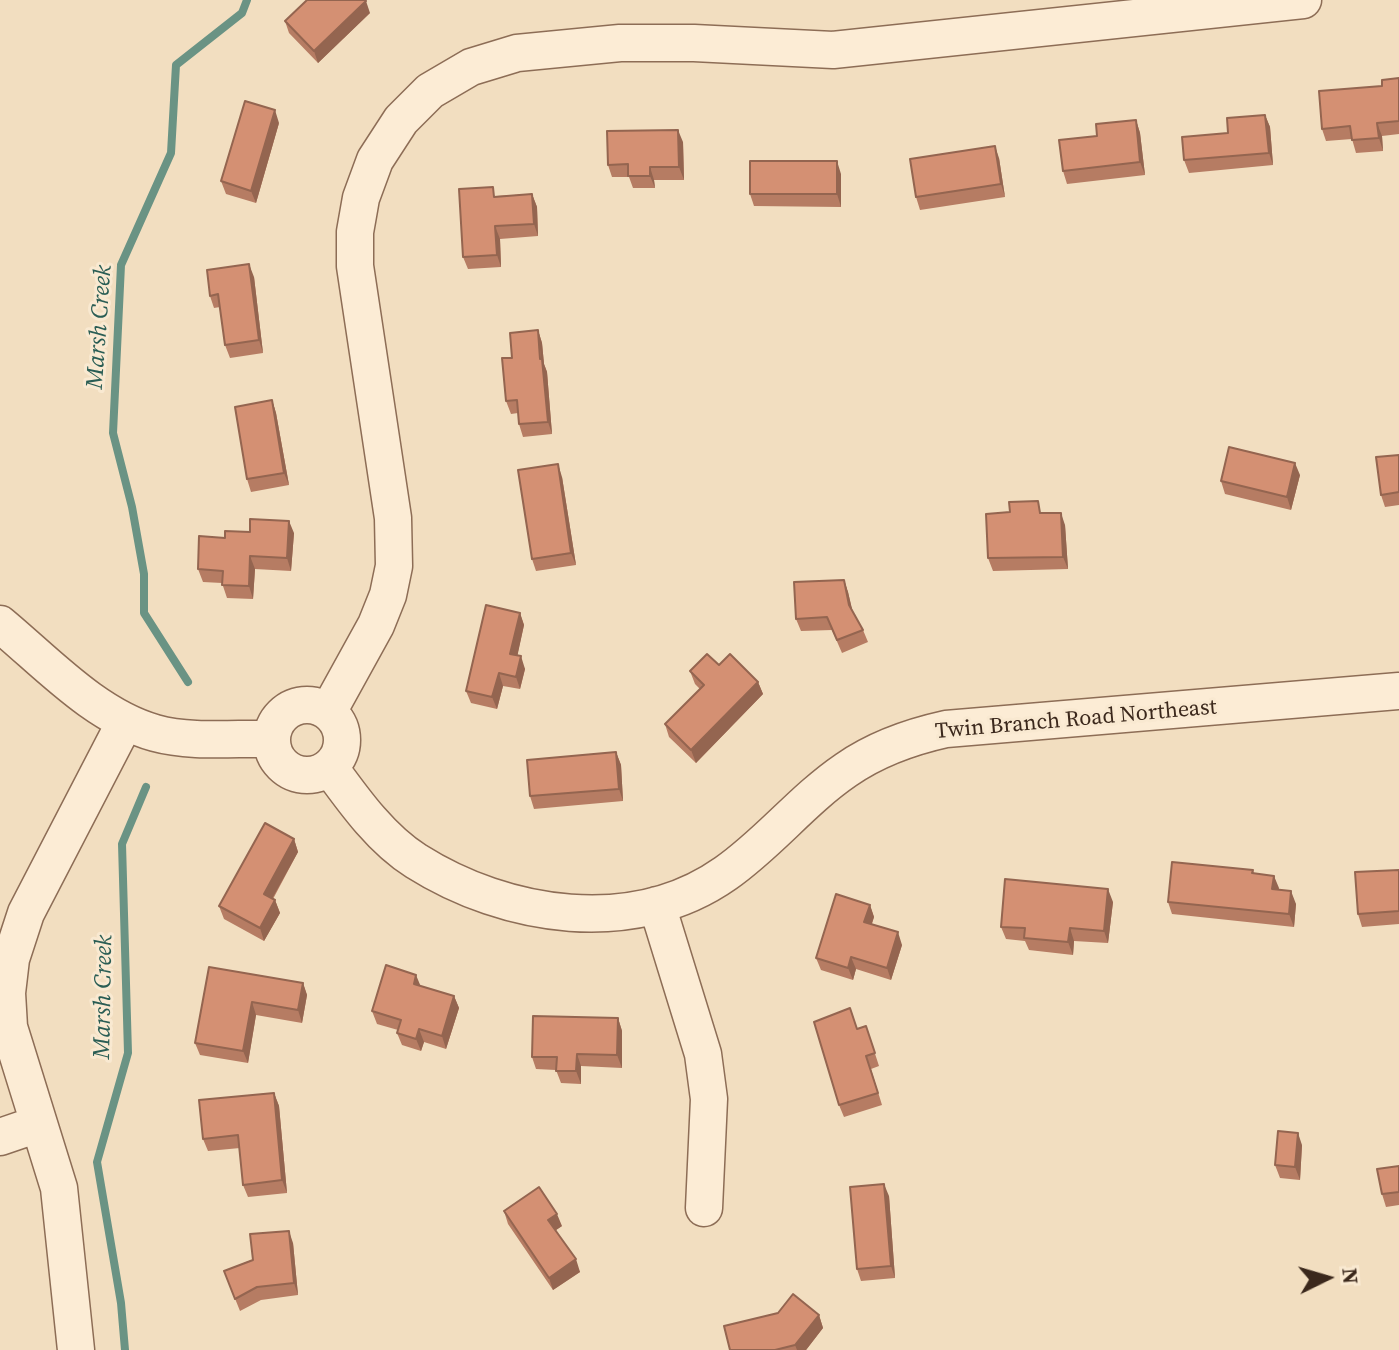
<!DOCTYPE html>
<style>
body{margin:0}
#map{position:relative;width:1399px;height:1350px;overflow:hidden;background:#f2dec0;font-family:"Source Serif 4",serif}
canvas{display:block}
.north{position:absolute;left:1287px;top:1238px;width:80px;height:80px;-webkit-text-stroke:6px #f9e9d1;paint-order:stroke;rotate:85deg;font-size:22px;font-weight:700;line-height:32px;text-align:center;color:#3b281c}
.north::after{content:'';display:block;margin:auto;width:28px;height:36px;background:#3b281c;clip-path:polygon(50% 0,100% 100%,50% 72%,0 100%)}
</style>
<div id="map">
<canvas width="1399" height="1350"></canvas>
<div class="north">N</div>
</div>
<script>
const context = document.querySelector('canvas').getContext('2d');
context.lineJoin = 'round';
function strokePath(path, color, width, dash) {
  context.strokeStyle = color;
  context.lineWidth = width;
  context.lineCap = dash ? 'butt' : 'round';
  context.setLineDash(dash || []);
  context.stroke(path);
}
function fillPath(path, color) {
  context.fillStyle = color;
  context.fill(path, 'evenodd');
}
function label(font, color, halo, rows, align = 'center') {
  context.font = font + ' "Source Serif 4",serif';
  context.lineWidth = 6;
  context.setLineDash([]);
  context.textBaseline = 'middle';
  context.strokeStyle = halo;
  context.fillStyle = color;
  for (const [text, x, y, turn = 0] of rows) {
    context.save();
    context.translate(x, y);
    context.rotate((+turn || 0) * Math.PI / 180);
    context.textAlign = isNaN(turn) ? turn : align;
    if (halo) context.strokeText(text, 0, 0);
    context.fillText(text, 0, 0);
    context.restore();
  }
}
strokePath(new Path2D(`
 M188 682 144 613V574L132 507 113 433 121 265 171 153 176 65 242 13 247 0
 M125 1350 121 1303 97 1162 128 1053 122 844 146 787`), '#6a9384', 8);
const minor = new Path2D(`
 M0 624C47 663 95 716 155 733 191 743 235 738 272 739
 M272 740a35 35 0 1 1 70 0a35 35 0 1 1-70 0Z
 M328 712 376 625 388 595 394 566 393 518 355 266V232L361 198 375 160 401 120 430 91 471 67 517 53 620 43H694L833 50 1303 0
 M330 768C354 801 381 839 416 861 506 918 634 938 726 873 769 843 802 800 846 770 876 749 910 737 946 729L1399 691
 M657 905 703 1054 709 1099 704 1208
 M0 1137 38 1124
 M76 1350 59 1188 9 1027 7 993 11 959 26 913 125 722`);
strokePath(minor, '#8d6d56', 39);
strokePath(minor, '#fcecd5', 36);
fillPath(new Path2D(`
 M370 13 318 63 289 33 285 21Z
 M1399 78V134L1382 136 1383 151 1356 153 1352 139 1326 141 1322 129 1382 86Z
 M1265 115 1270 127 1273 165 1189 173 1184 160 1228 133Z
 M1136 120 1140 133 1145 175 1067 184 1063 171 1097 136Z
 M279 123 256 203 226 194 221 181Z
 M683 142 684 180H654L655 188H633L629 177H612L608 165Z
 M999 158 1005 197 920 210 916 197Z
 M841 174V207L754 206 750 194Z
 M532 194 537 207 538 236 500 239 501 267 468 269 463 257 496 196Z
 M254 277 263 353 230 358 225 345 220 307 214 308 210 296Z
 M538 330 542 343 544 364 547 372 552 434 523 437 519 424 518 413 511 414 506 401 512 358Z
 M272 400 276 413 289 485 251 492 247 479Z
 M1399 455V505L1385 507 1381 495Z
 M1300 475 1291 510 1225 494 1221 481Z
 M562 477 576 565 536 571 532 559Z
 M1043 513 1065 525 1068 569 993 571 988 558Z
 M294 533 291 571 255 569 253 599 227 598 222 583 203 582 198 569 225 538Z
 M844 580 848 592 852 610 863 630 868 642 842 653 832 630 801 631 796 619Z
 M520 613 524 625 517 656 525 669 520 689 503 686 497 709 471 703 466 691Z
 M719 665 758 682 763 694 696 763 669 737 665 724 700 689 695 684 690 671Z
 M616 752 621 765 623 801 534 809 530 796Z
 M294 839 298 852 273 899 275 900 280 913 264 941 224 919 219 906Z
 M1253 870 1254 873 1274 876 1278 890 1296 904 1294 927 1172 914 1168 902Z
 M1399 870V924L1362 927 1358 914Z
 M1113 902 1108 943 1074 941 1073 955 1029 950 1025 941 1006 939 1001 927Z
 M870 905 874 917 872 924 902 945 891 980 856 969 853 980 821 970 816 958Z
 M209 967 303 983 307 995 302 1023 256 1015 248 1063 200 1055 195 1043Z
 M420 986 454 996 459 1008 446 1049 424 1042 421 1051 402 1045 397 1033 398 1030 377 1024 372 1011Z
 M618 1018 622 1031V1068L581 1066V1084L561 1083 556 1070 536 1069 532 1057Z
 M866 1026 879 1066 871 1069 882 1105 844 1117 839 1105 858 1029Z
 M274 1093 279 1106 287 1193 248 1197 243 1185 240 1148 208 1151 203 1139Z
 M1302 1145 1300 1180 1280 1178 1275 1165Z
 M1399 1166V1205L1386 1207 1382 1194Z
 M889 1196 895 1278 861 1281 857 1269Z
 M504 1211 562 1226 556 1230 580 1272 553 1290 508 1224Z
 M293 1243 298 1295 261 1300 240 1311 224 1271Z
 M819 1315 823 1328 806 1350H730Z`), '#b67c63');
fillPath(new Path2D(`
 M366 1 370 13 318 63 314 51Z
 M275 110 279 123 256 203 251 191Z
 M1265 115 1270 127 1273 165 1269 153Z
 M1136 120 1140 133 1145 175 1140 162Z
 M1377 123 1382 136 1383 151 1379 138Z
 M678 130 683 142 684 180 679 167Z
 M995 146 999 158 1005 197 1001 184Z
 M837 161 841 174V207L837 194Z
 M650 167 654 180 655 188 650 176Z
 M532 194 537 207 538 236 534 224Z
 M495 226 500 239 501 267 497 255Z
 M249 264 254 277 263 353 259 340Z
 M538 330 542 343 544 364 547 372 552 434 548 422Z
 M272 400 276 413 289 485 284 473Z
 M1295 463 1300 475 1291 510 1287 497Z
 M558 464 562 477 576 565 571 553Z
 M1061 513 1065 525 1068 569 1063 557Z
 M289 521 294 533 291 571 287 558Z
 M250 556 255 569 253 599 249 586Z
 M844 580 848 592 854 617 849 605Z
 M520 613 524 625 515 667 510 654Z
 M521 656 525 669 520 689 516 677Z
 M499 673 503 686 497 709 492 697Z
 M758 682 763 694 696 763 691 750Z
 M616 752 621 765 623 801 619 789Z
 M294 839 298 852 268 906 264 894Z
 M1274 876 1279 888 1277 902 1272 889Z
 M1108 889 1113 902 1108 943 1104 931Z
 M1291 891 1296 904 1294 927 1289 914Z
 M275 900 280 913 264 941 260 928Z
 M870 905 874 917 868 934 864 922Z
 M1070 928 1074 941 1073 955 1068 942Z
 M898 932 902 945 891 980 887 968Z
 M851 957 856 969 853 980 848 968Z
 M416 975 421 987 414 984Z
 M303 983 307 995 302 1023 298 1010Z
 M454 996 459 1008 446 1049 442 1036Z
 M252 1002 256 1015 248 1063 243 1051Z
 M618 1018 622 1031V1068L617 1055Z
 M419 1029 424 1042 421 1051 416 1039Z
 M577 1054 581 1066V1084L576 1071Z
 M274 1093 279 1106 287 1193 282 1180Z
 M1298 1133 1302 1145 1300 1180 1295 1167Z
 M884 1184 889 1196 895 1278 891 1266Z
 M557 1214 562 1226 553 1232 548 1220Z
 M289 1231 293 1243 298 1295 294 1283Z
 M576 1259 580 1272 553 1290 549 1278Z
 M819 1315 823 1328 806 1350H797L795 1345Z`), '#946550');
const building = new Path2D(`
 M307 0H365L366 1 314 51 285 21Z
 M1399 78V121L1377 123 1379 138 1352 140 1350 126 1322 129 1319 91 1382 86V80Z
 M245 101 275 110 251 191 221 181Z
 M1265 115 1269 153 1184 160 1182 137 1228 133 1227 118Z
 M1136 120 1140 162 1063 171 1059 140 1097 136 1096 124Z
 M678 130 679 167H650V176H628V164L608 165 607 131Z
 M995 146 1001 184 916 197 910 159Z
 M750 161H837V194H750Z
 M493 187 494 197 532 194 534 224 495 226 497 255 463 257 459 189Z
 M249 264 259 340 225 345 218 294 210 296 207 270Z
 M538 330 540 359H542L548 422 519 424 517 400 506 401 502 358H512L510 333Z
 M272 400 284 473 247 479 235 407Z
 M1229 447 1295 463 1287 497 1221 481Z
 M1399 455V492L1381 495 1376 457Z
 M558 464 571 553 532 559 518 470Z
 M1038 501 1040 513H1061L1063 557 988 558 986 514 1010 512 1009 502Z
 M250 519 289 521 287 558 250 556 249 586 222 585 223 571 198 569 199 536 225 538V531L250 532Z
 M844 580 849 605 863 630 837 640 827 617 796 619 794 582Z
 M486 605 520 613 510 654 521 656 516 677 499 673 492 697 466 691Z
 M707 654 719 665 730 654 758 682 691 750 665 724 704 685 690 671Z
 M616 752 619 789 530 796 527 760Z
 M265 823 294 839 264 894 275 900 260 928 219 906Z
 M1172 862 1253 870 1252 873 1274 876 1272 889 1291 891 1289 914 1168 902Z
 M1399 870V911L1358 914 1355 872Z
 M1005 879 1108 889 1104 931 1070 928 1068 942 1024 938 1025 928 1001 927Z
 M836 894 870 905 864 922 898 932 887 968 851 957 848 968 816 958Z
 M386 965 416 975 414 984 454 996 442 1036 419 1029 416 1039 397 1033 401 1020 372 1011Z
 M209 967 303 983 298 1010 252 1002 243 1051 195 1043Z
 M850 1008 857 1029 866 1026 875 1053 866 1056 878 1093 839 1105 814 1022Z
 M533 1016 618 1018 617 1055 577 1054 576 1071H556L557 1057H532Z
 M274 1093 282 1180 243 1185 238 1135 203 1139 199 1100Z
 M1278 1131 1298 1133 1295 1167 1275 1165Z
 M1399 1166V1192L1382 1194 1377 1169Z
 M884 1184 891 1266 857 1269 850 1187Z
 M539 1187 557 1214 548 1220 576 1259 549 1278 504 1211Z
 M289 1231 294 1283 257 1287 235 1299 224 1271 253 1260 250 1234Z
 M793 1294 819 1315 795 1345 775 1350H730L724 1326 778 1313Z`);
fillPath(building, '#d49073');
strokePath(building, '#946550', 2);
label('22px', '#3b281c', '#f9e9d1', [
 ["Twin Branch Road Northeast",1076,720,-5]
]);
label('italic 24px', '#2a5d54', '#f9e9d1', [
 ["Marsh Creek",100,327,-86],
 ["Marsh Creek",104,997,-89]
]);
</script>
